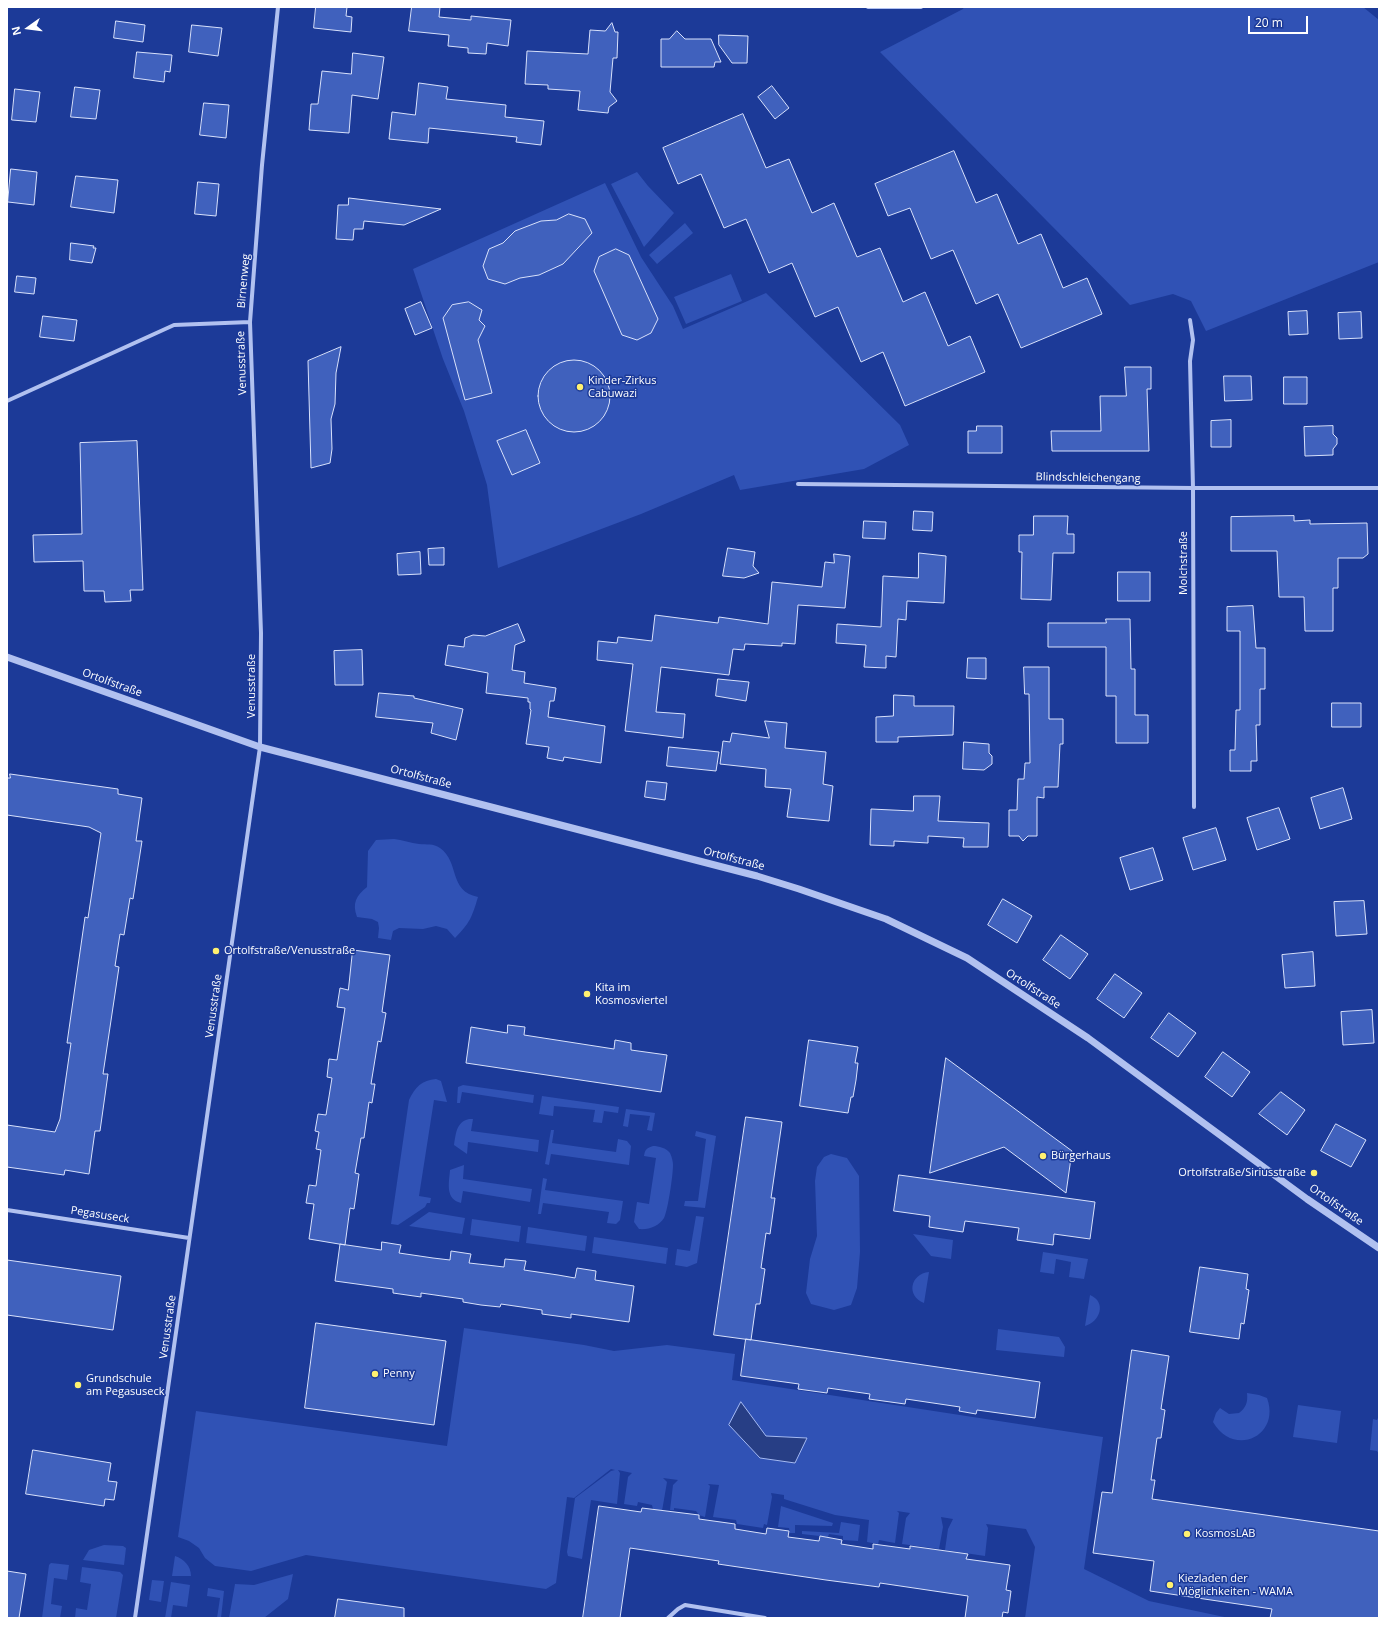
<!DOCTYPE html>
<meta charset="utf-8">
<style>
body{margin:0}
#map{position:relative;width:1386px;height:1625px;overflow:hidden;background:#1c3a98;font-family:"Open Sans",sans-serif}
canvas{display:block}
.frame{position:absolute;inset:0;border:8px solid #fff;pointer-events:none}
.north{position:absolute;left:8px;top:8px;width:40px;height:40px;-webkit-text-stroke:3px #1c3a98;paint-order:stroke;rotate:256deg;font-size:11px;font-weight:700;line-height:16px;text-align:center;color:#fff}
.north::after{content:'';display:block;margin:auto;width:14px;height:18px;background:#fff;clip-path:polygon(50% 0,100% 100%,50% 72%,0 100%)}
.scale{position:absolute;left:1248px;top:16px;width:60px;height:18px;box-sizing:border-box;border:2px solid #fff;border-top:0;padding-left:5px;font-size:12px;line-height:14px;white-space:nowrap;color:#fff;-webkit-text-stroke:3px #1c3a98;paint-order:stroke}
</style>
<div id="map">
<canvas width="1386" height="1625"></canvas>
<div class="frame"></div>
<div class="north">N</div>
<div class="scale">20 m</div>
</div>
<script>
const context = document.querySelector('canvas').getContext('2d');
context.lineJoin = 'round';
function fillPath(path, color) {
  context.fillStyle = color;
  context.fill(path, 'evenodd');
}
function strokePath(path, color, width, dash) {
  context.strokeStyle = color;
  context.lineWidth = width;
  context.lineCap = dash ? 'butt' : 'round';
  context.setLineDash(dash || []);
  context.stroke(path);
}
function label(font, color, halo, rows, align = 'center') {
  context.font = font + ' "Open Sans",sans-serif';
  context.lineWidth = 3;
  context.setLineDash([]);
  context.textBaseline = 'middle';
  context.strokeStyle = halo;
  context.fillStyle = color;
  for (const [text, x, y, turn = 0] of rows) {
    context.save();
    context.translate(x, y);
    context.rotate((+turn || 0) * Math.PI / 180);
    context.textAlign = isNaN(turn) ? turn : align;
    if (halo) context.strokeText(text, 0, 0);
    context.fillText(text, 0, 0);
    context.restore();
  }
}
fillPath(new Path2D(`
 M964 7H1363L1379 20V262L1206 331 1191 301 1173 294 1130 305 880 52 963 9Z
 M637 172 648 186 674 213 644 247 611 184Z
 M605 183 641 257 673 306 683 329 766 293 900 425 909 445 864 469 740 490 734 475 641 514 498 568 487 485 464 411 443 359 413 269Z
 M685 223 693 233 657 264 649 255Z
 M731 274 742 301 686 324 674 297Z
 M394 839C402 840 411 843 419 844 427 845 433 843 440 848 460 862 448 891 478 897 472 917 470 923 455 938L447 929 436 926 423 929 399 928 393 931 391 940 378 938 379 928 378 922 372 919 357 917C352 903 356 896 367 887L368 851 376 840Z
 M436 1079 441 1081 447 1102 434 1100 419 1196 431 1198 430 1203H427L425 1207 398 1225 391 1224 409 1100C415 1087 422 1080 436 1079Z
 M463 1085 534 1095 533 1103 462 1092 460 1103H457L458 1087Z
 M542 1096 619 1107 618 1113 604 1111 602 1123 593 1122 595 1110 554 1106 553 1116 539 1114Z
 M626 1109 655 1113 652 1131 647 1130 650 1116 630 1114 628 1127 623 1126Z
 M469 1119H473L471 1131 539 1140 538 1152 468 1142 467 1154 454 1145C456 1134 456 1122 469 1119Z
 M551 1130H554L552 1143 616 1152 618 1139 627 1141 631 1146 629 1165 551 1154 549 1165 545 1164Z
 M696 1131 716 1136 705 1208 684 1206 685 1201H698L706 1139 695 1136Z
 M653 1146C659 1146 666 1148 670 1153 672 1157 673 1162 673 1165 673 1175 668 1210 664 1218 659 1226 649 1230 639 1229L634 1222 637 1202 649 1204 656 1158 644 1156C645 1149 647 1148 653 1146Z
 M831 1154 847 1158 859 1176 860 1252 857 1288 851 1305 834 1310 811 1304 806 1293 810 1259 817 1236 815 1181 817 1167 824 1157Z
 M464 1165 463 1179 532 1189 530 1202 463 1191 461 1203C445 1199 449 1183 450 1170Z
 M543 1178 547 1179 545 1190 623 1201 620 1220 616 1224 607 1223 609 1212 543 1203 541 1214H538Z
 M429 1212 465 1218 462 1234 409 1226Z
 M696 1216 704 1217 697 1263 687 1267 675 1265 677 1249 690 1251Z
 M472 1219 521 1226 519 1242 470 1235Z
 M528 1227 587 1236 585 1251 526 1243Z
 M913 1234 953 1240 951 1259 931 1256Z
 M594 1237 668 1248 666 1264 592 1253Z
 M1043 1252 1088 1259 1084 1279 1069 1277 1071 1262 1056 1259 1054 1274 1040 1272Z
 M929 1272 924 1303C906 1296 910 1274 929 1272Z
 M1090 1295C1107 1302 1100 1322 1085 1326Z
 M464 1328 584 1345 614 1351 667 1345 735 1354 732 1380 1103 1437 1084 1569 1149 1601 1229 1618H1025L1035 1547 1026 1529 986 1524 988 1528 985 1556 945 1550 948 1529 953 1519 941 1517 943 1527 939 1549 902 1544 906 1518 910 1513 897 1511 899 1513 895 1543 879 1540 878 1544 867 1542 869 1520 835 1515 784 1499V1495L771 1493 772 1497 767 1525 764 1524 763 1528 737 1524 736 1520 713 1517 719 1485 708 1484 710 1486 705 1517 699 1515 696 1511 674 1508V1510H670L673 1485 678 1480 663 1478 667 1482 662 1511 653 1509 652 1505 638 1502 637 1506 624 1504 628 1477 632 1473 618 1470 620 1473 617 1504 591 1500 582 1559 568 1556 567 1552 575 1498 611 1471 615 1470 611 1469 574 1498 567 1497 556 1583 546 1589 306 1555 251 1571 215 1566 205 1558 199 1548 189 1541 178 1537 196 1411 447 1446Z
 M998 1329 1059 1337 1065 1347 1064 1357 996 1350Z
 M1247 1393 1259 1395 1267 1398C1281 1436 1234 1458 1213 1422L1216 1413 1220 1408 1229 1414 1239 1413C1246 1408 1248 1402 1247 1393Z
 M1298 1405 1341 1411 1337 1443 1293 1437Z
 M1379 1416V1454L1377 1451 1370 1450 1373 1419 1377 1420Z
 M781 1506 833 1523 832 1526 795 1525V1533H790L789 1528 778 1527Z
 M841 1522 860 1525 858 1541 843 1540V1536L829 1534 828 1537 802 1534V1531L839 1533Z
 M104 1545 123 1546 126 1548 124 1565 83 1560 89 1550Z
 M175 1556C184 1559 191 1566 191 1576H172Z
 M51 1563 69 1565 67 1580 54 1578 51 1604 62 1606 60 1618H42L49 1565Z
 M82 1567 120 1572 123 1575 116 1618H75L76 1608 87 1610 91 1584 80 1582Z
 M293 1574 288 1599 264 1618H229L235 1584 254 1585Z
 M152 1580 164 1581 161 1602 149 1600Z
 M171 1582 190 1585 187 1607 173 1605 171 1618H165Z
 M208 1588 224 1591 221 1618H217L220 1598 207 1596Z`), '#3052b5');
const water = new Path2D(`
 M741 1402 766 1436 807 1438 795 1463 760 1458 729 1425Z`);
fillPath(water, '#273e85');
strokePath(water, '#a4b9f2', 1);
const building = new Path2D(`
 M316 7H347L346 16 352 17 351 32 314 28Z
 M412 7H440L439 17 471 20V16L511 20 508 46 487 43 486 54 468 53V48L448 46 449 35 409 31Z
 M116 21 145 25 143 42 114 38Z
 M612 23 615 32H618L617 58H613L610 92 617 101 609 107 608 113 578 110 580 91 548 89V85L525 84 527 51 588 54 590 30 605 31Z
 M192 25 222 28 218 56 189 52Z
 M677 31 685 39H711L721 62H715L714 67H661V39H669Z
 M719 35 748 36 747 63H732L719 45Z
 M137 52 172 55 170 72 165 71 164 82 134 78Z
 M353 53 384 57 378 99 352 95 349 133 309 130 311 104H318L322 71 351 74Z
 M419 83 448 87 446 99 506 105 505 117 544 121 541 145 516 142 517 137 429 128 428 143 389 139 392 112 415 115Z
 M772 86 789 108 775 119 758 97Z
 M75 87 100 90 96 119 71 117Z
 M15 89 40 92 36 122 12 120Z
 M204 103 229 105 226 138 200 135Z
 M743 114 766 168 789 159 812 213 834 203 857 257 880 248 903 302 925 292 948 346 970 336 985 372 905 406 883 352 861 362 838 307 815 317 792 263 769 273 746 219 724 228 701 174 678 184 663 148Z
 M954 151 976 203 997 194 1018 244 1041 234 1063 288 1087 278 1102 314 1021 348 998 294 976 304 953 250 931 259 910 208 888 216 875 184Z
 M11 169 37 172 34 205 8 202Z
 M76 176 118 180 114 213 71 207Z
 M198 182 219 184 216 216 195 214Z
 M349 198 441 209 404 225 364 221 363 229H354L353 240 336 239 338 205H348Z
 M569 214 585 219 592 233 563 264 539 275 520 278 505 284 488 279 483 266 489 249 503 243 515 231 541 221 556 220Z
 M71 243 94 246 93 248H96L92 263 70 260Z
 M616 249 629 255 658 319 651 333 637 340 622 335 594 271 599 257Z
 M17 276 36 278 34 294 15 292Z
 M421 302 432 328 415 335 405 309Z
 M469 302 482 310 479 320 485 326 478 340 492 393 465 400 443 318 452 305Z
 M1307 311 1308 334 1289 335 1288 312Z
 M1361 312 1362 338 1339 339 1338 313Z
 M43 316 77 320 74 341 40 337Z
 M341 347 336 373 335 404 331 419 332 449 330 463 311 468 308 361Z
 M538 396a36 36 0 1 1 72 0a36 36 0 1 1-72 0Z
 M1125 367H1151V389H1147L1149 451H1052L1051 431H1101L1100 396H1126Z
 M1224 376H1251L1252 400 1225 401Z
 M1284 377H1307V404H1284Z
 M1231 420V447H1211V421Z
 M977 426H1002V453H968V431H976Z
 M1333 426V434L1337 438V444L1333 449V455L1305 456 1304 427Z
 M526 430 540 463 512 475 497 441Z
 M137 441 143 590H130L131 601 105 602 104 591H84L83 561 34 562 33 535 82 534 80 443Z
 M914 511 933 512 932 531 913 530Z
 M1034 516H1068L1067 534H1074V553H1053L1051 600 1021 599 1022 552H1019V535H1033Z
 M1294 516V521L1310 520V524L1367 523 1368 554 1363 558H1338V588H1333V631H1305L1304 597H1279L1277 551H1231V517Z
 M864 521 886 522 885 539 863 538Z
 M444 548V565H429L428 549Z
 M728 548 755 552 753 566 759 573 744 578 723 576Z
 M420 552 421 574 398 575 397 554Z
 M919 553 946 556 944 603 907 601 906 620 898 619 896 657 886 656V668L864 667 866 645 836 643 837 624 881 627 883 576 918 578Z
 M834 554 850 556 845 608 798 605 795 644 782 643V646L745 644 744 650 733 649 729 675 661 667 656 712 685 714 683 738 625 731 633 664 597 660 598 641 617 643 618 637 652 641 655 615 718 623 719 617 768 624 772 582 822 587 825 562 834 563Z
 M1118 572H1150V601H1118Z
 M1253 606 1256 648H1265V689H1260V725H1256L1257 761H1251V771H1230V750H1235L1236 710H1240V631H1227V607Z
 M1106 619H1130L1131 669H1135V715H1148V743H1116V696H1106V647H1048V623H1106Z
 M518 624 525 641 515 645 512 670 525 672 524 683 556 688 554 701H550L548 717 605 726 601 763 564 757 563 761 547 758 549 747 526 744 531 710 530 709V702H528V698L486 693 488 673 445 665 448 645 464 647 465 638 473 635 485 636Z
 M362 650 363 685H335L334 651Z
 M968 658H986V679L967 678Z
 M1024 667H1049V719H1063V744H1060L1058 787H1044V798L1037 797V836H1028L1023 841 1019 836H1009V810H1017L1018 779H1024L1025 763H1030L1029 694H1025Z
 M718 679 749 682 746 701 716 696Z
 M379 693 414 696V698L463 709 456 740 431 733 433 723 376 717Z
 M894 695 914 696V706H954L953 735 898 737V742H876V717L893 716Z
 M1332 703H1361V727H1332Z
 M765 721 787 723 785 748 826 752 823 784 833 786 829 821 787 817 791 789 765 787 766 769 720 764 723 741 730 742 732 733 769 738Z
 M964 742 989 744V753L992 756V764L984 770 963 769Z
 M669 747 719 752 716 771 667 766Z
 M10 774 118 789V794L142 798 136 841H142L133 899 130 898 124 935 120 934 115 966 119 967 103 1074H108L100 1131H95L89 1174 65 1170 64 1175 7 1167V1125L55 1132 60 1119 71 1043H67L85 917 88 918 101 833 89 827 7 815V778H10Z
 M647 781 667 783 665 800 645 797Z
 M1343 788 1352 819 1320 829 1311 798Z
 M914 796H940L938 821 989 823 988 847H963L964 838 928 836V843L894 841V846L870 845 871 809 913 811Z
 M1279 808 1290 839 1257 850 1247 818Z
 M1216 828 1226 860 1193 870 1183 838Z
 M1153 848 1163 880 1130 890 1120 858Z
 M1003 899 1032 916 1017 943 988 925Z
 M1364 901 1367 934 1336 936 1334 902Z
 M1061 935 1088 954 1070 979 1043 960Z
 M353 950 390 955 382 1012 386 1013 381 1042 378 1041 371 1084H375L372 1103 369 1102 364 1138H361L355 1173 359 1174 354 1209 350 1208 345 1245 309 1239 314 1204 306 1203 309 1185 316 1186 321 1150 316 1149 319 1132 315 1131 318 1114 326 1115 332 1078 327 1077 329 1059 337 1060 345 1008 337 1007 340 988 348 990Z
 M1313 952 1315 986 1285 988 1282 955Z
 M1115 974 1142 993 1124 1018 1097 999Z
 M1372 1010 1374 1043 1343 1045 1341 1012Z
 M1169 1013 1196 1033 1178 1057 1151 1038Z
 M508 1025 525 1027 524 1035 614 1049 615 1040 631 1043V1050L667 1055 661 1092 466 1063 471 1027 507 1033Z
 M809 1040 858 1047 855 1063H858L856 1080 853 1097H851L848 1113 800 1106Z
 M1223 1052 1250 1072 1232 1097 1205 1077Z
 M946 1058 1072 1151 1066 1193 1004 1147 930 1173Z
 M1281 1092 1305 1110 1287 1135 1259 1114Z
 M746 1117 782 1122 771 1198H775L770 1234 766 1233 761 1268 765 1269 760 1304H756L751 1340 714 1335Z
 M1336 1124 1366 1140 1351 1167 1321 1151Z
 M899 1175 1095 1202 1090 1239 1054 1234 1053 1245 1017 1240 1019 1228 965 1221 963 1232 929 1227 930 1216 894 1211Z
 M382 1242 401 1245 399 1253 433 1258 450 1260 451 1251 471 1254 469 1263 487 1265 504 1267 505 1259 526 1261 524 1270 558 1275 575 1278 577 1268 596 1271 595 1280 634 1286 629 1322 571 1314V1318L542 1314V1310L501 1304 500 1307 481 1305 463 1302V1299L421 1293V1297L393 1293V1289L335 1281 340 1244 381 1250Z
 M7 1260 121 1276 113 1330 7 1315Z
 M1200 1267 1248 1274 1246 1289 1249 1290 1244 1324 1241 1323 1239 1339 1190 1332Z
 M316 1323 446 1341 434 1425 305 1408Z
 M746 1339 1040 1382 1035 1418 977 1410 976 1414 959 1411 960 1407 906 1399 905 1404 869 1399 870 1394 828 1388 827 1393 798 1389 799 1384 741 1376Z
 M1132 1350 1169 1356 1161 1409 1165 1410 1161 1438H1157L1151 1480H1155L1152 1499 1379 1531V1618H1270L1272 1609 1150 1591 1154 1561 1093 1553 1102 1492 1112 1493Z
 M33 1450 111 1463 108 1481 117 1482 114 1500 105 1499 104 1506 26 1494Z
 M599 1506 641 1512 642 1508 699 1515V1519L735 1524V1529L766 1534 767 1528 789 1531 788 1537 819 1541 820 1536 842 1540 841 1544 873 1549V1544L910 1549V1546L968 1554 966 1559 1010 1565 1006 1590 1011 1591 1008 1613 1003 1612 1002 1618H965L968 1596 880 1583 879 1587 826 1580 718 1564 719 1561 630 1548 620 1618H583Z
 M7 1571 26 1574 19 1618H7Z
 M338 1599 404 1608V1618H335Z`);
fillPath(building, '#4061bd');
strokePath(building, '#d8e1fb', 1);
strokePath(new Path2D(`
 M868 7H921
 M1190 320 1193 340 1190 361 1193 488 1194 807
 M7 401 174 325 250 322
 M798 484 1193 488H1379
 M7 1210 189 1238
 M135 1618 260 747 261 633 250 322 262 165 278 7
 M668 1618 678 1609 685 1605 765 1618`), '#b1c1f0', 4);
strokePath(new Path2D(`
 M7 657 260 747 757 876 799 889 886 919 967 958 1088 1038 1307 1199 1379 1248`), '#b1c1f0', 7);
for (const [x, y, r, color] of [
 [580,387,4,"#fff170"],
 [216,951,4,"#fff170"],
 [587,994,4,"#fff170"],
 [1043,1156,4,"#fff170"],
 [1314,1173,4,"#fff170"],
 [375,1374,4,"#fff170"],
 [78,1385,4,"#fff170"],
 [1187,1534,4,"#fff170"],
 [1170,1585,4,"#fff170"]
]) {
  const dot = new Path2D();
  dot.arc(x, y, r, 0, 2 * Math.PI);
  context.fillStyle = color;
  context.fill(dot);
  strokePath(dot, '#1c3a98', 1.5);
}
label('11px', '#fff', '#1c3a98', [
 ["Birnenweg",244,281,-85],
 ["Venusstraße",242,363,-92],
 ["Blindschleichengang",1088,478,1],
 ["Molchstraße",1184,563,-90],
 ["Ortolfstraße",112,683,20],
 ["Venusstraße",252,686,-90],
 ["Ortolfstraße",421,777,15],
 ["Ortolfstraße",734,859,15],
 ["Ortolfstraße",1033,989,33],
 ["Venusstraße",214,1006,-82],
 ["Ortolfstraße",1336,1205,35],
 ["Pegasuseck",100,1215,9],
 ["Venusstraße",168,1327,-82]
]);
label('11px', '#fff', '#1c3a98', [
 ["Kinder-Zirkus",588,381],
 ["Cabuwazi",588,394],
 ["Ortolfstraße/Venusstraße",224,951],
 ["Kita im",595,988],
 ["Kosmosviertel",595,1001],
 ["Bürgerhaus",1051,1156],
 ["Ortolfstraße/Siriusstraße",1306,1173,"right"],
 ["Penny",383,1374],
 ["Grundschule",86,1379],
 ["am Pegasuseck",86,1392],
 ["KosmosLAB",1195,1534],
 ["Kiezladen der",1178,1579],
 ["Möglichkeiten - WAMA",1178,1592]
], 'left');
</script>
